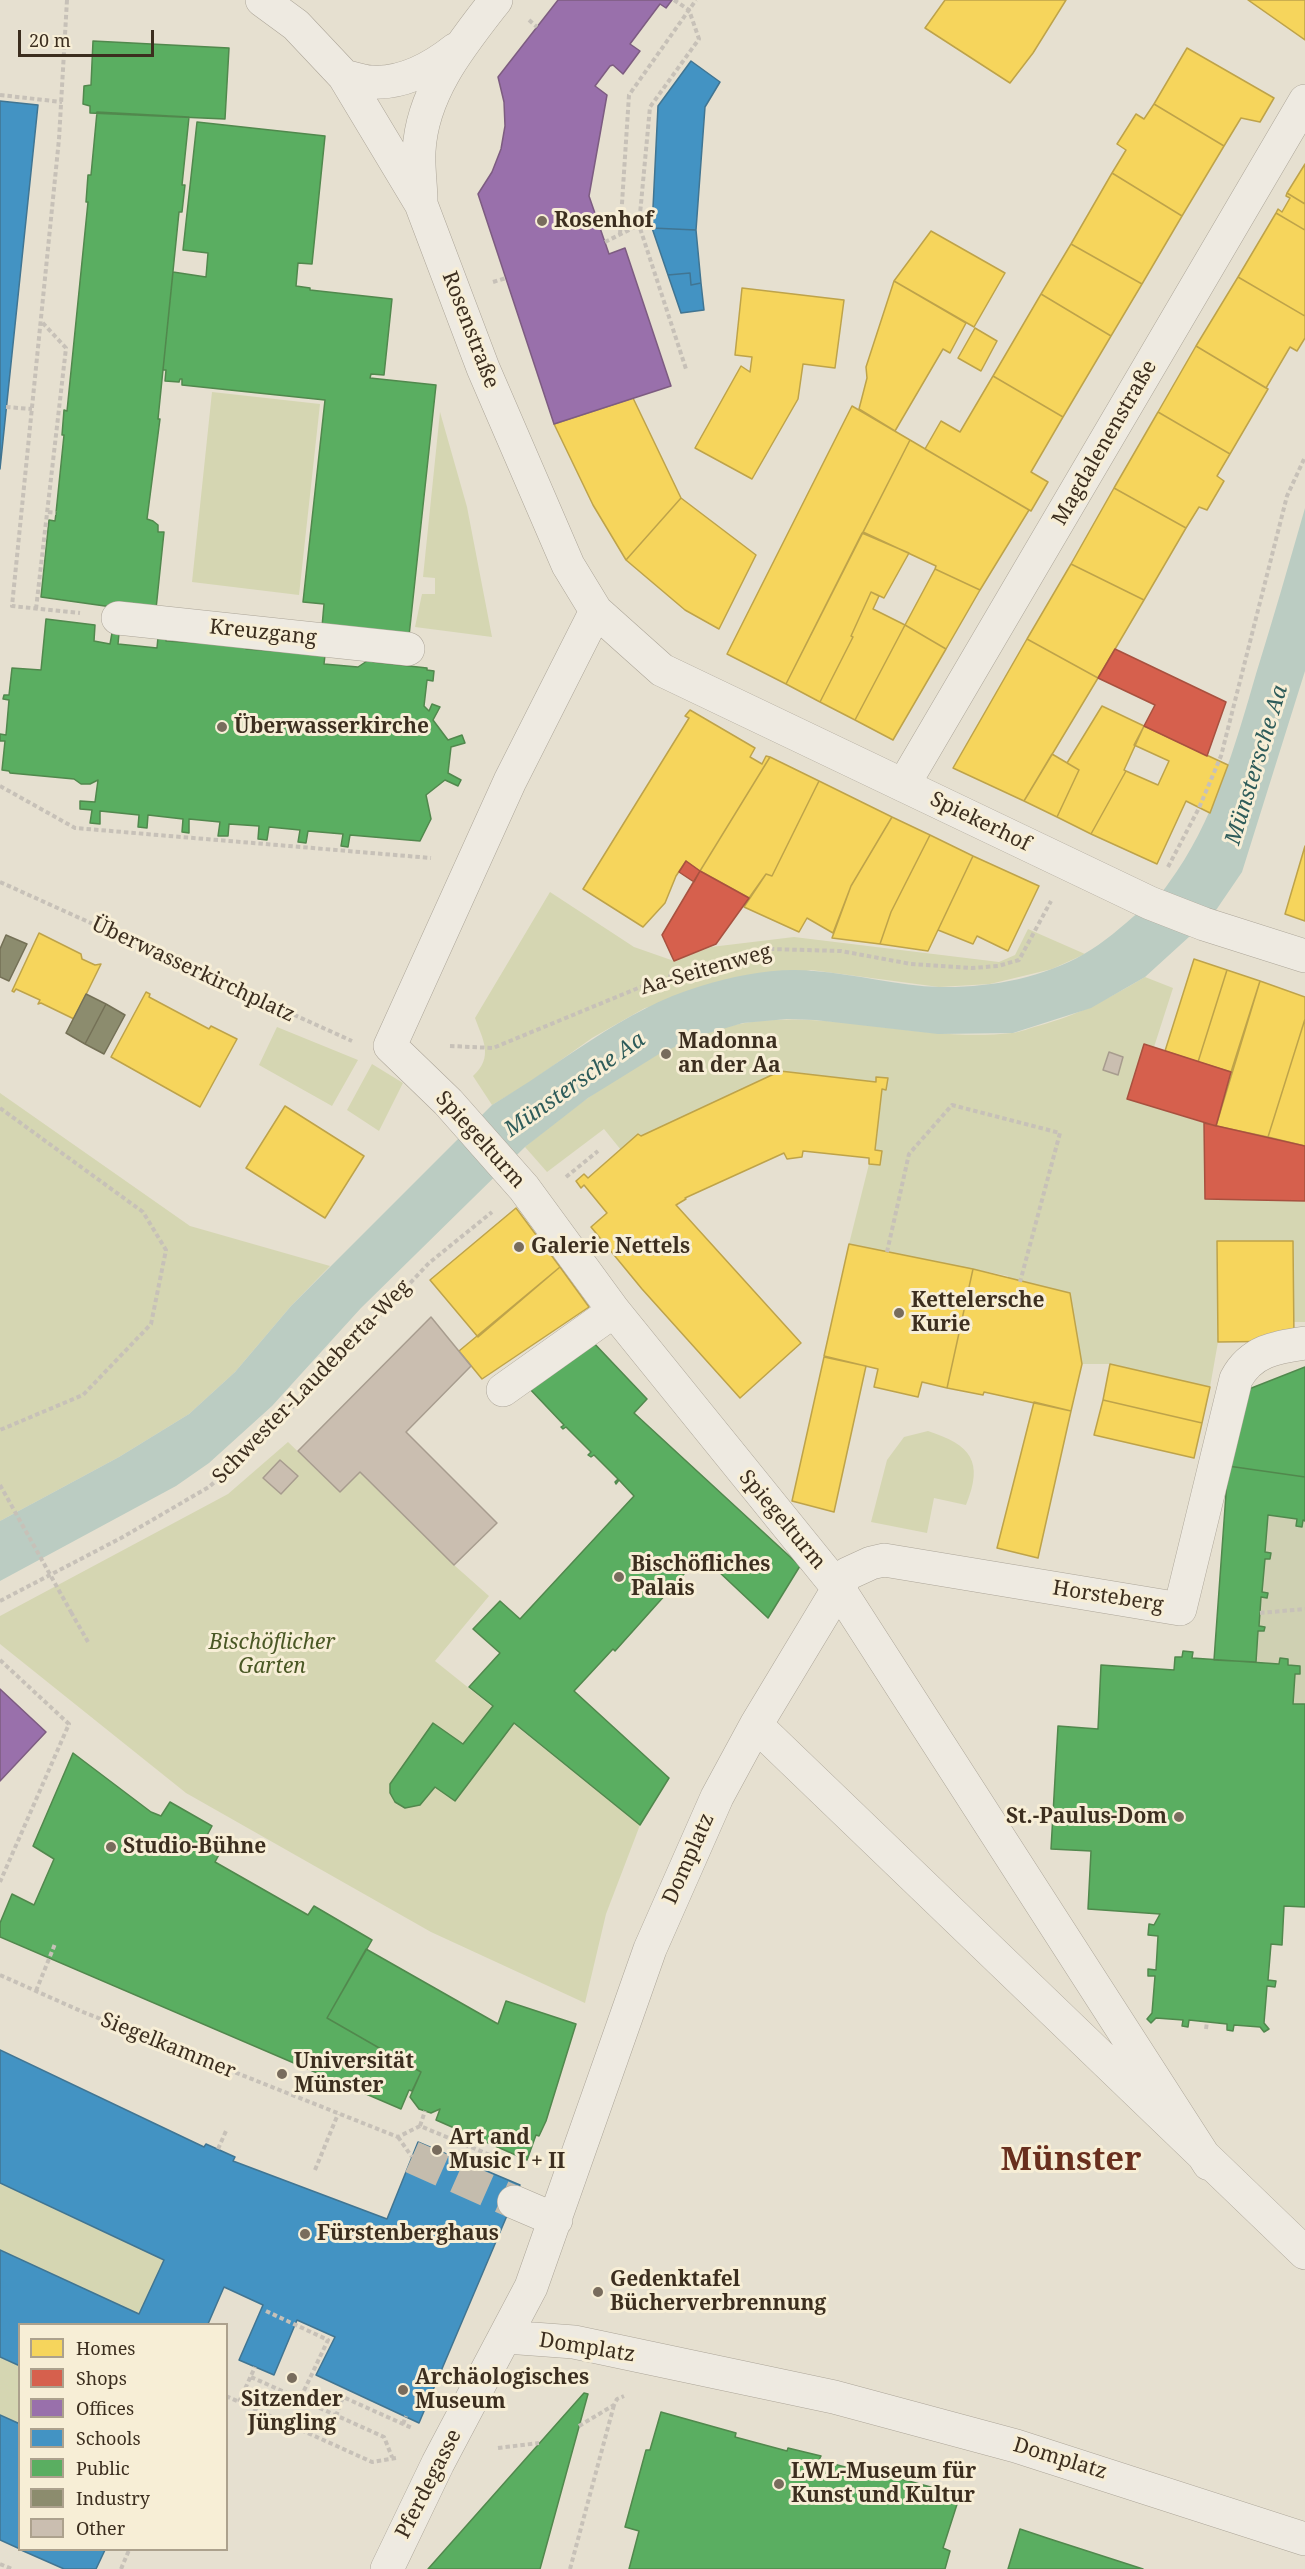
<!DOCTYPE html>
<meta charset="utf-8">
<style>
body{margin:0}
#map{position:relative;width:1305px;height:2569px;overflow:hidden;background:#e6e0d0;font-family:"Noto Serif",serif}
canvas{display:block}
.legend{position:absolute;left:18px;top:2323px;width:210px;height:228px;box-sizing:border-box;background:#f7eed6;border:2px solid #aca18d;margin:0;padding:8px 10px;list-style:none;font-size:18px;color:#3c2e1f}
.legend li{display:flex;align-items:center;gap:12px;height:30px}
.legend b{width:30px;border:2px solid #aca18d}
.scale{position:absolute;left:18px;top:30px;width:136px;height:27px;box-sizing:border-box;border:3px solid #3c2e1f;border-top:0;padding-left:8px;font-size:18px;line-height:21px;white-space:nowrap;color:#3c2e1f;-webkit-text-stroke:4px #f7eed6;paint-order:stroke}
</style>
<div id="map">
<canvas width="1305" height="2569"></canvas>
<ul class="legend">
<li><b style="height:16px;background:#f6d55c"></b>Homes</li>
<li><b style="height:16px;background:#d6604d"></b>Shops</li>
<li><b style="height:16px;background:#9970ab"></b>Offices</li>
<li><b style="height:16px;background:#4393c3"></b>Schools</li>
<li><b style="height:16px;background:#5aae61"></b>Public</li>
<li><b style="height:16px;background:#8c8c6e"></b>Industry</li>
<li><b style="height:16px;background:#cabeb0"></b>Other</li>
</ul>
<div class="scale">20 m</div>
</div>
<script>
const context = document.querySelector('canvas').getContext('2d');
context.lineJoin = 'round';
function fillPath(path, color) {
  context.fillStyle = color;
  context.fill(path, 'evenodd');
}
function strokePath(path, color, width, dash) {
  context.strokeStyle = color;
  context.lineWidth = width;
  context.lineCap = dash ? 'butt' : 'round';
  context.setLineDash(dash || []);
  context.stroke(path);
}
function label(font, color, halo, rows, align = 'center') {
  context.font = font + ' "Noto Serif",serif';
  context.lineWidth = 6;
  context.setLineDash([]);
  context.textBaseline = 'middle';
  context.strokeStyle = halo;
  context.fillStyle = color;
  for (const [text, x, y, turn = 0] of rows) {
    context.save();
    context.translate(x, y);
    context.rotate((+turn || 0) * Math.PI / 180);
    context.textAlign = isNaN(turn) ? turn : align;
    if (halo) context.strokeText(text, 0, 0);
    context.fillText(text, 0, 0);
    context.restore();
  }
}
fillPath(new Path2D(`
 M212 392 320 404 299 595 192 582Z
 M440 412 467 507 492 637 415 627 422 594H435V578L423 577Z
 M550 892 634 947 674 961 711 947 794 937 999 962 1015 955 1028 929 1085 954 1052 969 990 984 939 987 811 970 645 1008 592 1038 526 1085 492 1105 473 1076C494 1057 483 1040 475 1018Z
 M1145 977 1173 988 1154 1047 1145 1044 1128 1099 1204 1123 1205 1199 1305 1201V1322H1294L1293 1241 1217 1242 1218 1342 1210 1387 1110 1364H1082L1008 1279V1276L849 1244 869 1164 880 1165 875 1150 882 1089H886L887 1078 877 1077 876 1082 780 1071 777 1067 772 1070 774 1074 641 1136 638 1134 621 1150 604 1129 547 1172 525 1147C584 1098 668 1035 745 1023 834 1009 922 1043 1012 1033 1021 1032 1030 1028 1038 1026 1081 1014 1107 999 1145 977Z
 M277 1027 358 1060 332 1106 259 1065Z
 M372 1064 403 1083 379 1131 347 1110Z
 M0 1093 190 1226 330 1266 291 1306 235 1372 189 1414 119 1457 0 1521Z
 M928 1431C971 1445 984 1461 966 1505L934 1498 927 1533 871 1522 887 1460 904 1437Z
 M288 1442 340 1492 360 1472 454 1565 489 1596 435 1661 640 1825 606 1914 585 2003 431 1932 186 1793 0 1644V1616L228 1494Z
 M0 2183 164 2260 139 2314 0 2250Z
 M0 2357 19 2366V2424L0 2415Z`), '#d5d6b2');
fillPath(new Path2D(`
 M1268 1515 1297 1519 1296 1526 1302 1527 1303 1520 1305 1521V1704H1293L1295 1674H1300V1666L1288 1665V1659L1280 1658 1279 1664 1256 1662 1258 1631H1264L1265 1627 1259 1626 1261 1597 1267 1598 1268 1593 1262 1592 1265 1559H1270L1271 1553 1265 1552Z`), '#cfd0b2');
fillPath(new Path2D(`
 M1305 508V671L1242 872 1212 916 1145 977 1091 1008 1013 1033 938 1034 815 1020 787 1019 743 1023 702 1035 659 1054 588 1098 525 1147 361 1308 272 1406 209 1463 176 1486 0 1581V1521L119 1457 189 1414 235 1372 291 1306 492 1105C560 1065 623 1009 701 986 736 975 778 967 814 971 856 974 898 986 940 987 988 988 1043 978 1084 954 1104 943 1122 926 1139 912 1149 903 1161 895 1168 884 1214 822 1235 746 1256 674 1273 619 1289 564 1305 508Z`), '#bbccc2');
const homes = new Path2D(`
 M945 0H1066L1033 53 1010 83 925 28Z
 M1248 0H1305V40Z
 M1187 48 1274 98 1260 122 1241 118 1224 146 1154 104Z
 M1154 104 1224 146 1182 216 1112 173 1126 150 1117 144 1136 114 1144 119Z
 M1305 164V204L1287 193Z
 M1112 173 1182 216 1142 284 1071 244Z
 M1287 193 1305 204V230L1276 213 1278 209 1282 212 1290 198 1286 196Z
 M1276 213 1305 230V316L1238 277Z
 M931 231 1005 273 974 327 894 281Z
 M1071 244 1142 284 1111 336 1041 294Z
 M1238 277 1305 316V338L1297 351 1290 347 1266 388 1196 346Z
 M894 281 966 323 950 353 943 349 895 431 859 409 867 378 866 367Z
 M742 288 844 300 835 368 803 364 798 399 752 479 695 448 741 366 750 372 752 357 735 355Z
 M1041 294 1111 336 1063 417 993 376Z
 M975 328 997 341 981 371 958 358Z
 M1196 346 1268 389 1230 454 1158 412Z
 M993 376 1063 417 1031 472 1048 482 1031 511 925 449 941 421 960 432Z
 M633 398 681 498 626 560 593 505 554 424Z
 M852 406 910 440 786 684 727 654Z
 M1158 412 1230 454 1217 476 1224 481 1207 510 1199 507 1186 528 1114 488Z
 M910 440 1029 510 980 590 935 569 936 566 863 532Z
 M1114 488 1186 528 1144 600 1071 564Z
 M681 498 756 555 719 629 685 610 626 560Z
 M862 533 909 553 884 598 871 592 851 636 853 637 820 702 786 684Z
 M1071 564 1144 600 1098 678 1027 639Z
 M935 569 980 590 946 649 905 625Z
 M871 592 879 596 873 609 905 625 855 720 820 702 853 637 851 636Z
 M905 625 946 649 893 740 855 720Z
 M1027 639 1098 678 1024 801 953 768Z
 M1102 706 1144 726 1124 770 1126 771 1091 834 1057 817 1079 770 1067 763Z
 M690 710 755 748 750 757 762 764 766 756 770 757 700 871 686 861 676 876 665 903 643 927 583 889 689 718 685 716Z
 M1144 726 1228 765 1210 813 1186 801 1157 864 1091 834 1126 771 1158 785 1169 761 1134 745Z
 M1052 754 1079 770 1057 817 1024 801Z
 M770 757 819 781 772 876 766 874 749 898 700 871Z
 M819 781 892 817 851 886 833 933 807 918 799 932 744 907 766 874 772 876Z
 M892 817 930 835 891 912 880 944 832 938 851 886Z
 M930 835 973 856 928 951 880 944 891 912Z
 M1305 846V921L1285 914Z
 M973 856 1039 886 1008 951 977 936 973 944 938 930Z
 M39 933 81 954 82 959 95 965 101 964 74 1019 41 1003 38 1004 40 1000 16 989 14 992 12 991Z
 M1194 959 1227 970 1198 1062 1165 1051Z
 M1227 970 1260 981 1231 1072 1198 1062Z
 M1260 981 1305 997V1019L1268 1137 1216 1126Z
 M146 992 150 994 149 997 209 1029 211 1026 237 1039 200 1107 111 1057Z
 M1305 1019V1146L1268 1137Z
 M778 1067 780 1071 876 1082V1077L888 1078 886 1090 882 1089 875 1150 882 1151 880 1165 869 1164V1158L803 1151 802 1157 787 1159 784 1153 685 1198 686 1199 676 1205 801 1343 740 1398 642 1289 591 1227 607 1213 584 1185 581 1188 576 1181 584 1174 588 1178 638 1134 641 1136 774 1074 772 1070Z
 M285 1106 364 1156 325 1218 246 1168Z
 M516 1208 560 1267 478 1337 430 1280Z
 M1217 1241H1293L1294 1341 1218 1342Z
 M849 1244 973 1269 947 1388 922 1382 918 1397 874 1387 878 1369 824 1356Z
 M560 1267 589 1307 482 1379 459 1351Z
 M973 1269 1070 1293 1082 1364 1071 1411 984 1392 983 1395 947 1388Z
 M824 1357 866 1366 834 1512 792 1501Z
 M1110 1364 1210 1387 1202 1423 1103 1400Z
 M1103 1400 1202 1423 1194 1458 1094 1435Z
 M1034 1402 1071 1411 1038 1558 997 1548Z`);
fillPath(homes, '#f6d55c');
strokePath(homes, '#bea34a', 1.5);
const shops = new Path2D(`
 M1115 649 1226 702 1207 756 1144 726 1155 705 1098 678Z
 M686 861 700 871 694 882 679 872Z
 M700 871 749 898 716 944 674 961 662 935Z
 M1144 1044 1231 1072 1216 1126 1127 1099Z
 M1204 1123 1305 1146V1201L1205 1199Z`);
fillPath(shops, '#d6604d');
strokePath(shops, '#a8513f', 1.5);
const offices = new Path2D(`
 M558 0H672L666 8 660 4 630 44 640 51 623 74 613 65 610 66 595 86 607 95 589 196 609 254 625 248 671 386 554 424 478 194 492 172 501 149 505 126 504 102 498 77Z
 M0 1689 46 1732 0 1781Z`);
fillPath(offices, '#9970ab');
strokePath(offices, '#7d5c81', 1.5);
const schools = new Path2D(`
 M691 61 720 82 705 107 696 230 652 228 658 106Z
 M0 101 38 105 0 469Z
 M652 228 696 230 701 283 691 285 690 273 668 275Z
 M690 273 691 285 701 283 704 310 681 313 668 275Z
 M0 2050 204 2147 206 2144 235 2157 233 2161 387 2219 418 2142 520 2185 419 2423 316 2375 335 2337 297 2320 274 2375 239 2360 263 2305 224 2287 208 2324H20V2366L0 2357V2250L139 2314 164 2260 0 2183Z
 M0 2415 20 2424V2549L0 2540Z
 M21 2550H105L96 2569H64Z`);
fillPath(schools, '#4393c3');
strokePath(schools, '#417592', 1.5);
const public = new Path2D(`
 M93 41 229 48 225 119 90 113V106L83 104 84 86 91 85Z
 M97 112 189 117 182 185H185L182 212H179L158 419H160L147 519 153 521 158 525V532H164L156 609 112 607 41 597 49 520 55 521 56 513 64 435H62L64 410 67 411 88 202H86L88 175H91Z
 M197 122 325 136 312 264 298 263 296 286 310 288V290L392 299 384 375 371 374 370 378 436 385 409 636 322 627 324 604 303 602 325 400 182 385V379H180L179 382 165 381 166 370H163L173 272 206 277 208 253 183 250Z
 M46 619 95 625 94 641 110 644 112 633H119L118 644 157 648 158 637 166 638V641L199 643V641L207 642V644L246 646V649L325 655 324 664 358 667 370 659 373 662 427 668V670L434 671 433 681 427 680 424 706 429 711 432 704 440 707 433 720 448 740 462 735 465 743 451 747 448 773 461 780 458 786 445 780 426 795 431 819 420 841 350 835 348 847 341 846 343 834 308 831 306 843 298 842 300 830 269 827 267 840 258 839 259 826 229 824 228 836H218L220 822 189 819V833L182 832 183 819 148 815 147 828 138 827 139 815 100 811V824L90 823 92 810 80 809V801L95 802 98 780 90 784H81L74 779 10 773 9 771 2 770 5 741H0V734L6 735 9 700 3 699 4 695H9L12 668 41 670Z
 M591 1340 647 1399 634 1413 800 1566 768 1618 701 1555 615 1651 613 1649 574 1691 669 1778 640 1825 514 1723 455 1801 435 1787 420 1805 405 1808 395 1802 390 1793V1784L433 1723 463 1744 493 1706 469 1687 500 1653 473 1629 500 1601 520 1619 634 1496 619 1480 616 1484 615 1482 618 1479 594 1455 591 1457 588 1455 591 1452 566 1427 563 1429 561 1427 564 1425 527 1386Z
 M1305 1367V1477L1228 1466 1249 1389Z
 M1228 1466 1305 1477V1521L1303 1520 1302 1527 1296 1526 1297 1519 1268 1515 1265 1552 1271 1553 1270 1559H1265L1262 1592 1268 1593 1267 1598 1261 1597 1259 1626 1265 1627 1264 1631H1258L1256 1662 1214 1660Z
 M1183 1651 1193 1652 1192 1658 1279 1664 1280 1658 1288 1659V1665L1300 1666V1674H1295L1293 1704H1305V1907L1284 1906 1282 1945 1271 1944 1268 1980 1276 1981 1275 1987 1267 1986 1264 2023 1269 2029 1264 2032 1260 2027 1234 2025 1233 2031 1227 2030V2024L1189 2020 1188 2027 1182 2026 1183 2020 1156 2018 1151 2023 1147 2019 1152 2013 1155 1976H1148V1969L1156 1970 1158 1936 1148 1935 1149 1924 1154 1925 1160 1914 1088 1909 1091 1851 1051 1849 1058 1726 1098 1729 1101 1665 1174 1670 1175 1657H1182Z
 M73 1753 151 1812 161 1816 170 1802 212 1826 204 1841 221 1851 215 1862 308 1915 314 1906 372 1940 327 2018 421 2072 412 2091 409 2090 401 2109 0 1937V1923L12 1894 34 1905 54 1859 33 1846Z
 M366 1949 498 2024 506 2001 576 2024 546 2121 539 2136 536 2135 527 2160 436 2120 440 2109 431 2113 419 2109 410 2097 421 2072 327 2018Z
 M584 2393 588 2394 540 2569H428Z
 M661 2412 736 2433 735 2437 787 2451 788 2448 821 2456 819 2460 871 2474 872 2471 960 2495 943 2548 950 2551 945 2569H629L639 2531 625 2527 646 2450H650Z
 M1020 2529 1050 2539 1143 2569H1008Z`);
fillPath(public, '#5aae61');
strokePath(public, '#51884d', 1.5);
const industry = new Path2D(`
 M6 935 27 944 9 981 0 977V949Z
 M86 994 106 1004 85 1044 66 1033Z
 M106 1004 125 1015 104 1054 85 1044Z`);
fillPath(industry, '#8c8c6e');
strokePath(industry, '#747056', 1.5);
const building = new Path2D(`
 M1109 1052 1123 1057 1118 1075 1103 1070Z
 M431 1317 471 1366 406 1432 497 1523 454 1565 360 1472 340 1492 298 1451Z
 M280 1460 298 1476 281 1494 263 1478Z`);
fillPath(building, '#cabeb0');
strokePath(building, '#a79c8e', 1.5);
strokePath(new Path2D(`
 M412 2157 514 2202`), '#c4bcad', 33, [33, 16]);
const minor = new Path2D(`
 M262 0 296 25 344 76 421 204 483 368 568 565 596 611 662 670 1150 903 1204 924 1305 956
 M344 76C353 78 363 82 372 82 404 84 432 68 456 49
 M421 202C421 186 418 168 419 151 422 92 461 45 496 0
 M596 611 510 781 390 1046 448 1102 524 1188 614 1311 839 1589 1209 2164
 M118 618 408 649
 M904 784 1305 101
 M503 1390 614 1311
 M756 1725 1305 2253
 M514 2202 556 2220
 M506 2337 574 2342 834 2397 1016 2446 1305 2539
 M387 2569 438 2463 531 2287 650 1949 717 1797 756 1725 847 1574 871 1563 884 1560 1180 1609 1236 1379C1251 1351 1276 1347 1305 1343`);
strokePath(minor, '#aca598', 34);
strokePath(new Path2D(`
 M67 0 59 139 12 606 80 613
 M674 0 689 10 699 39 650 107 639 225 686 369
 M529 20 537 27
 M0 95 62 102
 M620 234 629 95 696 0
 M605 242 639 225
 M493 282 506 278
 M6 407 32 409
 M48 512 56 513
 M36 609 66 348 41 321
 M0 786 75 828 431 858
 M1168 867 1199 808 1221 756 1287 496 1305 457
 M0 882 352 1041
 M450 1046 493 1048 660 979 770 949 841 951 911 964 972 968 998 966 1019 960 1051 901
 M0 1108 143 1212 166 1250 151 1324 83 1395 0 1430
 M566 1177 598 1151
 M887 1252 909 1154 952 1105 1060 1133 1020 1282
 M0 1601 121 1538 209 1487 275 1426 429 1263 492 1212
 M71 1612 88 1642
 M1260 1613 1305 1609
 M0 1660 69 1724 0 1882
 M0 1975 83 2012 398 2137 420 2126 507 2162
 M36 1991 55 1944
 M1206 2029 1207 2022
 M420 2126 425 2111
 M398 2137 412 2157
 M218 2149 226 2131
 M315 2170 338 2114
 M266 2311 328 2340 300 2399
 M251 2377 384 2437 392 2457
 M226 2396 372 2462 396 2458
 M239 2402 255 2367
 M336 2416 343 2397 412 2428
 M403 2424 406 2416
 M579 2426 614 2405 617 2399 624 2396
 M498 2448 539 2443
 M0 2564 12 2569
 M121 2569 129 2550
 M570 2569 614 2405`), '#c7c1b8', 4, [4.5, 3]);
strokePath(minor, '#eeeae1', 33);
strokePath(new Path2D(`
 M0 1485 71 1612`), '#c7c1b8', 4, [4.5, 3]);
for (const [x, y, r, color] of [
 [542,221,6,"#786c5d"],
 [222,727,6,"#786c5d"],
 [666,1054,6,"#786c5d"],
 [519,1247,6,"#786c5d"],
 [899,1313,6,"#786c5d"],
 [619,1577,6,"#786c5d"],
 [1179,1817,6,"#786c5d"],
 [111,1847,6,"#786c5d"],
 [282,2074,6,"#786c5d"],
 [437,2150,6,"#786c5d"],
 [305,2234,6,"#786c5d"],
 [598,2292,6,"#786c5d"],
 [292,2378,6,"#786c5d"],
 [403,2390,6,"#786c5d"],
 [779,2484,6,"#786c5d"]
]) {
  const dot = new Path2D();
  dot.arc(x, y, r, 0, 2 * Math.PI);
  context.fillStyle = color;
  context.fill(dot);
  strokePath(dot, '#f7eed6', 2);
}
label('bold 21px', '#3c2e1f', '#f7eed6', [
 ["Rosenhof",554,221],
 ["Überwasserkirche",234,727],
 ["Madonna",678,1042],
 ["an der Aa",678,1066],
 ["Galerie Nettels",531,1247],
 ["Kettelersche",911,1301],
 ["Kurie",911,1325],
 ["Bischöfliches",631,1565],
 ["Palais",631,1589],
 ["St.-Paulus-Dom",1167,1817,"right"],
 ["Studio-Bühne",123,1847],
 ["Universität",294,2062],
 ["Münster",294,2086],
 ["Art and",449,2138],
 ["Music I + II",449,2162],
 ["Fürstenberghaus",317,2234],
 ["Gedenktafel",610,2280],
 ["Bücherverbrennung",610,2304],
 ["Archäologisches",415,2378],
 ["Museum",415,2402],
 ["Sitzender",292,2400,"center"],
 ["Jüngling",292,2424,"center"],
 ["LWL-Museum für",791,2472],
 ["Kunst und Kultur",791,2496]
], 'left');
label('21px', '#3c2e1f', '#f7eed6', [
 ["Rosenstraße",470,330,69],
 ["Magdalenenstraße",1105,443,-60],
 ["Kreuzgang",263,633,6],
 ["Spiekerhof",980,822,26],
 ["Überwasserkirchplatz",193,970,25],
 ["Aa-Seitenweg",706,970,-16],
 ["Spiegelturm",480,1140,48],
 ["Schwester-Laudeberta-Weg",312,1382,-46],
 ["Spiegelturm",782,1520,50],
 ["Horsteberg",1108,1597,9],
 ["Domplatz",689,1859,-66],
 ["Siegelkammer",168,2046,22],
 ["Domplatz",587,2348,9],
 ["Domplatz",1060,2459,17],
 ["Pferdegasse",429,2484,-63]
]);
label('italic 21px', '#4a5825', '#f7eed6', [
 ["Bischöflicher",272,1643],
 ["Garten",272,1667]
]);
label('italic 22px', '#2e5c5a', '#f7eed6', [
 ["Münstersche Aa",1257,765,-73],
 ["Münstersche Aa",575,1085,-35]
]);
label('bold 33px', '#692f1e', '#f7eed6', [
 ["Münster",1071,2161]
]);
</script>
